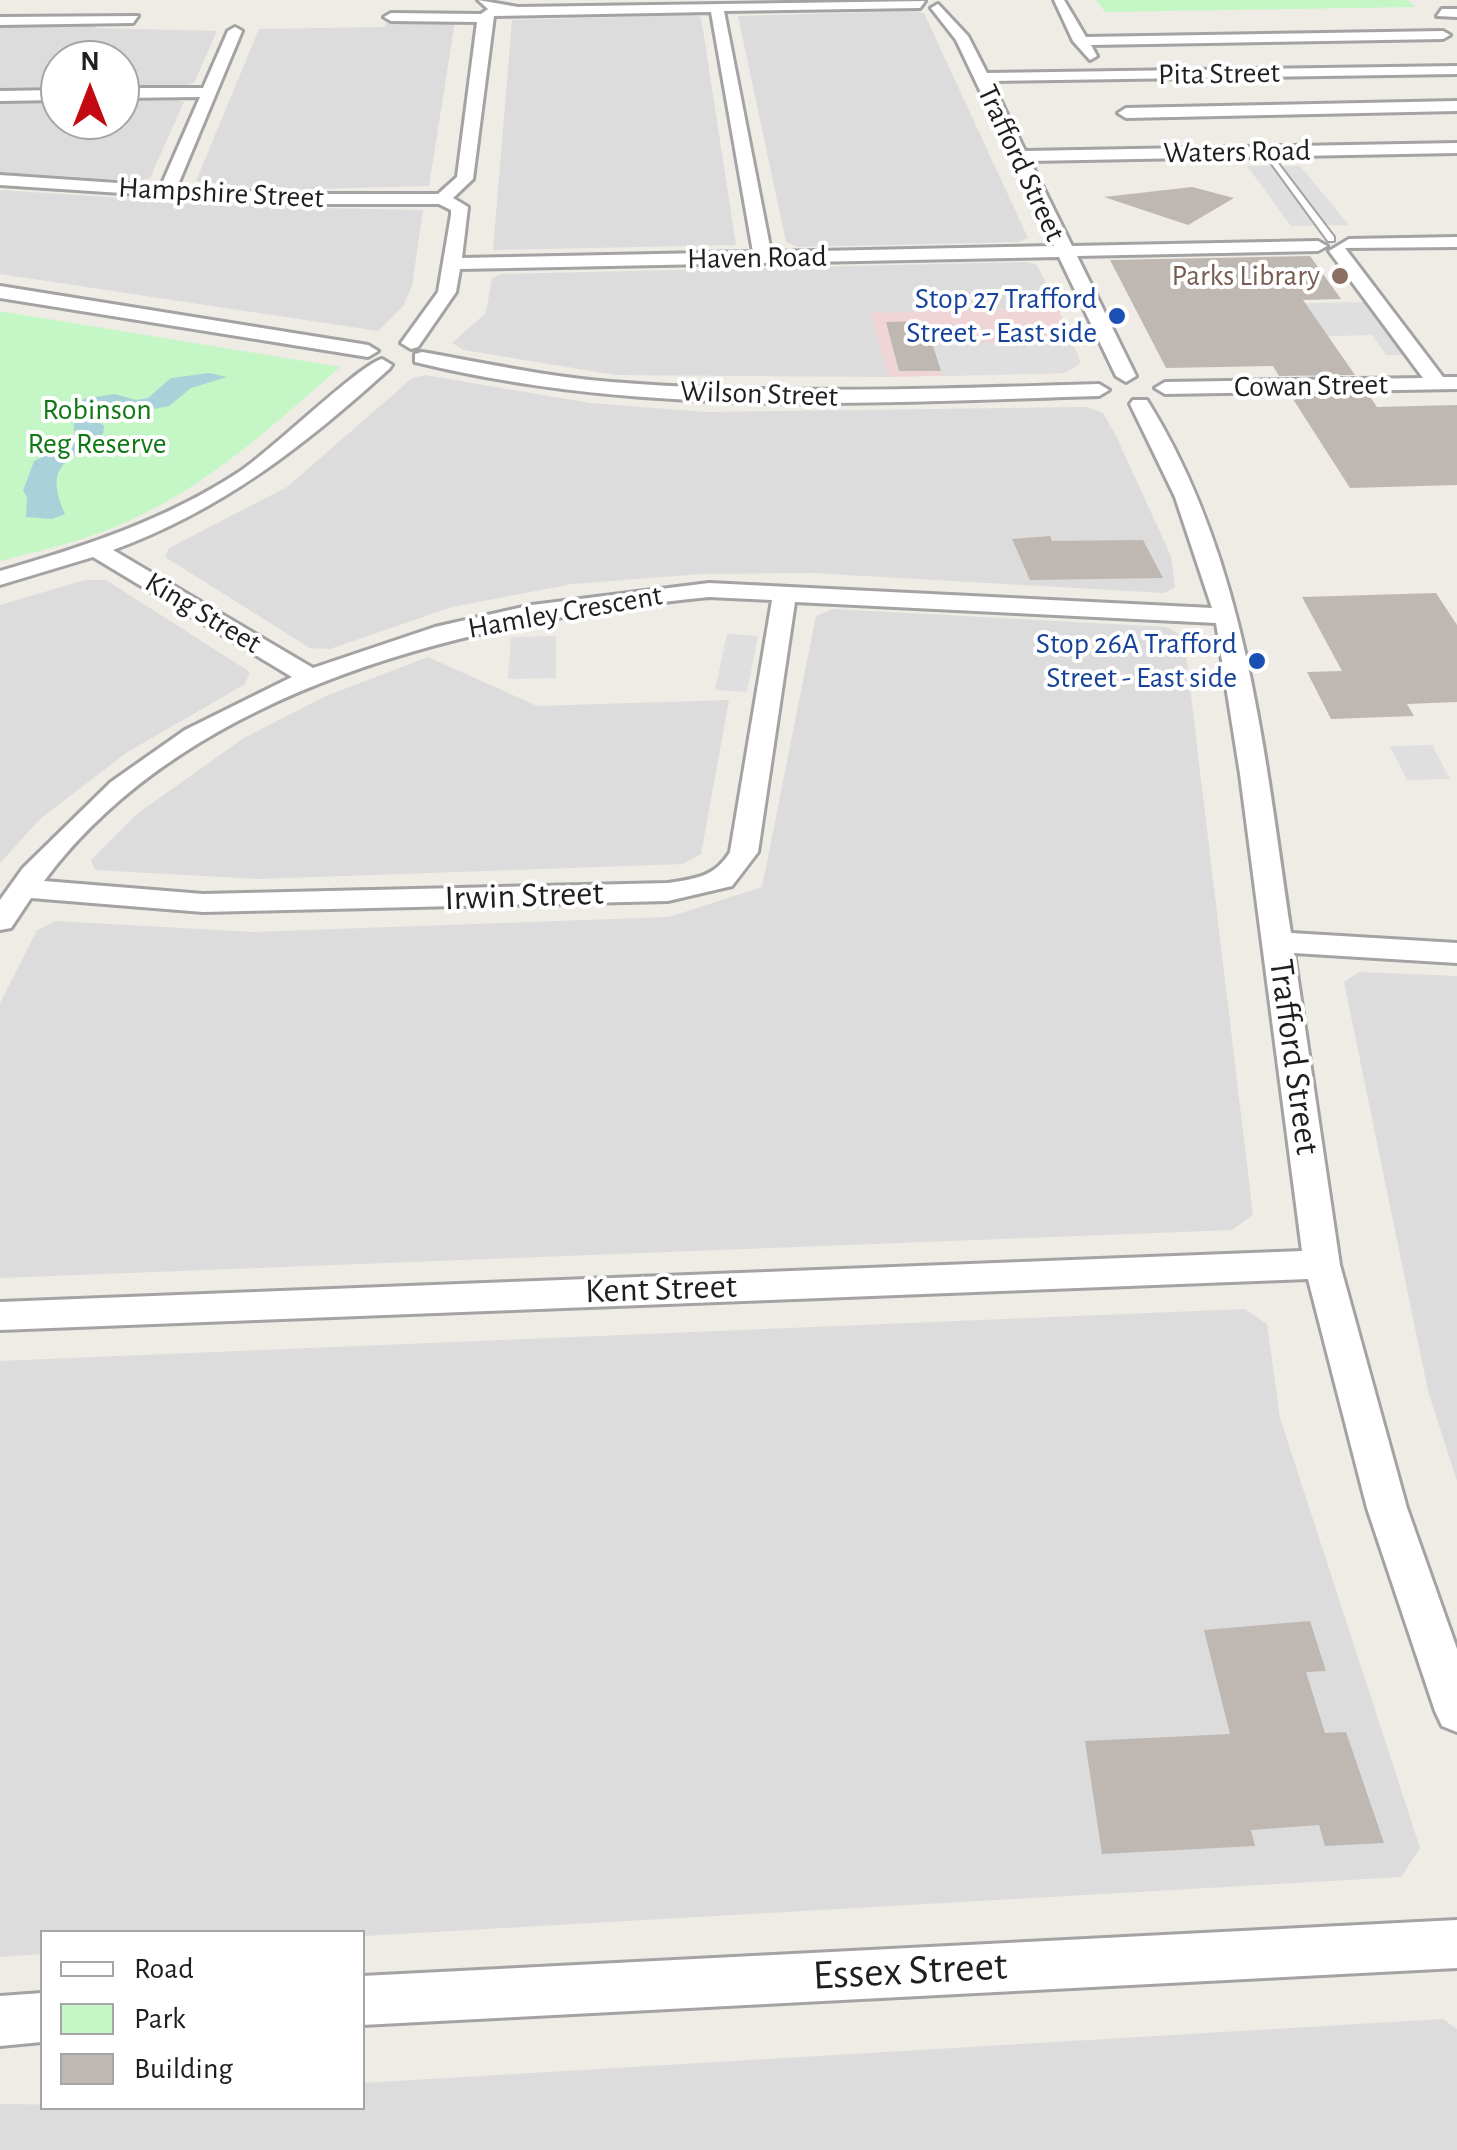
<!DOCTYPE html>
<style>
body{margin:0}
#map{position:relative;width:1457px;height:2150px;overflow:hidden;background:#efebe5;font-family:"Alegreya Sans",sans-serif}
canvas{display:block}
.legend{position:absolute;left:40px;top:1930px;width:325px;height:180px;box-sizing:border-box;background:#fff;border:2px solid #a5a5a5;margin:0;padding:12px 18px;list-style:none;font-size:30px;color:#1f1f1f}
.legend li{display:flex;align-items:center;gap:20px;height:50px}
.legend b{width:50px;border:2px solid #a5a5a5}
.north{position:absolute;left:40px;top:40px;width:100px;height:100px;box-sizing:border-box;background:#fff;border:2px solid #a5a5a5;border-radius:50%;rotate:0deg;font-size:28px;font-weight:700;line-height:40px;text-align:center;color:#1f1f1f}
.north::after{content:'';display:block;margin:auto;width:35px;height:45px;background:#c30a13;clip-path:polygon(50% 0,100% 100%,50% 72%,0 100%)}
</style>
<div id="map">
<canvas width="1457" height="2150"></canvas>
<ul class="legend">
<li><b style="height:12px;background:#fff"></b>Road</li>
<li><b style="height:28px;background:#c5f7c6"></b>Park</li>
<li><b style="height:28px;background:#bfb7b2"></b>Building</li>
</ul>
<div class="north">N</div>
</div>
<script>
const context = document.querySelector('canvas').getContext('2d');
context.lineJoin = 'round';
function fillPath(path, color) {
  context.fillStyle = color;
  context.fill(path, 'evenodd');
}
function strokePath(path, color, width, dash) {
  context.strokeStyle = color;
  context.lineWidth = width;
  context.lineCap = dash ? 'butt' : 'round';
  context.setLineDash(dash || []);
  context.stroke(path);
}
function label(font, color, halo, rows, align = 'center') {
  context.font = font + ' "Alegreya Sans",sans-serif';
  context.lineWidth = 8;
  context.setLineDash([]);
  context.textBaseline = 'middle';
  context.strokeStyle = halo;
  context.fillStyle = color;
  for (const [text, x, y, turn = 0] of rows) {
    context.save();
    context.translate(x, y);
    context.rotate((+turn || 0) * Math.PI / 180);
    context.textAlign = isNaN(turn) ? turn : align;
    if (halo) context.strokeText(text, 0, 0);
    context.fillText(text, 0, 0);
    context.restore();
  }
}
fillPath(new Path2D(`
 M916 11 924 13 1028 238 1019 242 798 247 786 242 738 16Z
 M692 15 701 17 736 245 493 250 512 20Z
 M446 19 455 21 429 186 273 190 196 181 259 29 385 27 387 20Z
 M95 25V28L217 31 194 83 183 86 120 87V60H60V88L0 89V27Z
 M176 100 184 102 150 178 138 181 0 172V103L60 102V120H120V101Z
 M0 190 265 207 423 210 412 286 404 305 378 331 0 274Z
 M1027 262 1037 265 1058 308 871 313 889 377 616 375 464 350 452 343 486 313 492 278 501 274Z
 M425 375 590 403 706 412 1087 407 1103 413 1115 434 1171 556 1175 587 1164 593 812 573 701 574 572 584 452 607 330 649 310 648 165 557 169 548 287 487 411 379Z
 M85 580H106L250 672 245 684 126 753 40 819 0 863V605Z
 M833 609 1167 627 1184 637 1253 1215 1232 1230 0 1278V1003L37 930 56 921 253 932 669 917 762 887 816 616Z
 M428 657 537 706 729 700 701 854 683 864 259 879 95 870 91 860 138 813 244 738 326 696Z
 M1359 972 1457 976V1481L1428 1391 1344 982Z
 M1245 1309 1267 1324 1280 1418 1420 1848 1401 1877 363 1936 42 1932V1954L0 1957V1361Z
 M1443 2019 1457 2029V2150H0V2104L362 2108 363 2083Z`), '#dddcdc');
fillPath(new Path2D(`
 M1058 308 1081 363 1065 373 889 377 870 313Z`), '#efd5d6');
fillPath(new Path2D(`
 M1096 0H1407L1416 7 1105 12Z
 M0 311 340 367C275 424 211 483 131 520 91 539 43 550 0 561Z`), '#c5f7c6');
fillPath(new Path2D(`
 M1247 166H1300L1349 225 1291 226Z
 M1367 302 1406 355H1386L1372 335 1260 338 1220 305Z
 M1070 341 1079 363 1065 373 942 376 932 344Z
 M727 634 758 636 747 692 715 690Z
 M556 636V678L508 679 511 637Z
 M1432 745 1450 779 1407 780 1390 746Z`), '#dfdfdf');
fillPath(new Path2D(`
 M209 373 227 377 191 388 169 406 134 413 98 412 95 419 104 426 103 434C68 463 43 463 65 514L52 519 26 517 27 497 23 491 34 461 75 440 73 415 83 399 115 394 136 400 148 398 171 378Z`), '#a8d1da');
fillPath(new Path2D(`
 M1192 187 1234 198 1188 225 1104 197Z
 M1310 256 1341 299 1303 300 1355 375 1279 376 1273 366 1166 368 1110 260Z
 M925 321 941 371H899L886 322Z
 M1368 394 1377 407 1457 405V485L1350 488 1291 396Z
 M1050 536 1052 541 1143 540 1163 578 1030 580 1012 539Z
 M1436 593 1457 625V702L1407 704 1414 716 1331 719 1307 672 1342 671 1302 597Z
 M1310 1621 1326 1671 1306 1672 1325 1733 1346 1732 1384 1843 1325 1846 1319 1825 1251 1830 1255 1846 1102 1854 1085 1741 1230 1734 1204 1630Z`), '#bfb7b2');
const service = new Path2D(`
 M1261 149H1267L1334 237V241H1328Z`);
const minor = new Path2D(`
 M478 0 518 7 925 1 920 8 724 11 771 252 1054 246 956 40 931 8 938 4 968 36 987 73 1457 66V74L991 81 1025 151 1457 143V153L1030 161 1072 246 1318 241 1327 246 1318 251 1077 256 1136 376 1126 382 1116 376 1059 257 460 269 456 292 418 347 411 349 401 343 438 292 451 215V210L439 204H289L0 185V175L161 186 200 97 120 98V88H203L228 31 235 27 242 31 177 187 289 194H438L457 177 477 22 391 21 384 17 391 13 481 14 488 9ZM711 12 753 252 462 258 468 207 453 198 473 179 494 16Z
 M1054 0H1064L1086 37 1443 31 1450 35 1443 39 1091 45 1097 56 1090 60 1073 41Z
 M1442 9H1457V17L1437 16Z
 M138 16 133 23 0 25V17Z
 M60 90V100L0 101V91Z
 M1457 101V111L1126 118 1118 113 1126 108Z
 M1457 237V247L1345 248 1443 377H1457V389L1165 394 1155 388 1165 382 1423 378 1329 251 1349 239Z
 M0 286 368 345 378 351 368 357 0 298Z
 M422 352C485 363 547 377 611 382 773 395 936 389 1099 384L1109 390 1099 396C872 403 638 417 415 362V354Z
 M382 359 392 365 389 369C304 446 222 510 113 550L313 668 435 627 532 605 709 583 1212 608 1175 497 1130 404 1133 400H1147C1247 559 1264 752 1291 933L1457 943V963L1294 953 1340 1265 1407 1508 1457 1649V1732L1442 1726 1435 1711 1367 1508 1308 1279 0 1330V1302L1302 1251 1240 774 1216 623 795 602 758 852 732 886 668 901 203 912 31 898 11 928 0 930V900L23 868 111 782 185 730 292 677 93 557 0 585V571C83 547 166 520 239 472 270 452 359 365 382 359ZM709 597 772 600 730 852C715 877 695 879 668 883L203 894 44 881C191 684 478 620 709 597Z
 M1457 1920V1968L362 2025V1976Z
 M42 1993V2042L0 2046V1996Z`);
strokePath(service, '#a3a3a3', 4);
strokePath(minor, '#a3a3a3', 6);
fillPath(service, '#fff');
fillPath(minor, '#fff');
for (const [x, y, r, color] of [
 [1340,276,10,"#8d6e63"],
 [1117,316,10,"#1a4fb4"],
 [1257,661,10,"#1a4fb4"]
]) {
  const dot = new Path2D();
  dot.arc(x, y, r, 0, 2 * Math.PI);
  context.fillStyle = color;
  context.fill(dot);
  strokePath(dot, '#fff', 4);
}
label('30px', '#1f1f1f', '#fff', [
 ["Pita Street",1219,74,-1],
 ["Waters Road",1237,152,-1],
 ["Trafford Street",1021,163,65],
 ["Hampshire Street",221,193,3],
 ["Haven Road",757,258,-1],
 ["Cowan Street",1311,386,-1],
 ["Wilson Street",759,394,2],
 ["Hamley Crescent",565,612,-10],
 ["King Street",203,613,31]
]);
label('30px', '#785e54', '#fff', [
 ["Parks Library",1320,276]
], 'right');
label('30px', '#164399', '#fff', [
 ["Stop 27 Trafford",1097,299],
 ["Street - East side",1097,333],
 ["Stop 26A Trafford",1237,644],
 ["Street - East side",1237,678]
], 'right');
label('30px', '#117815', '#fff', [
 ["Robinson",97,410],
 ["Reg Reserve",97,444]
]);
label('35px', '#1f1f1f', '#fff', [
 ["Irwin Street",524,896,-2],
 ["Trafford Street",1294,1057,82],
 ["Kent Street",661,1289,-2]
]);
label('42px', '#1f1f1f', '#fff', [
 ["Essex Street",910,1971,-3]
]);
</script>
